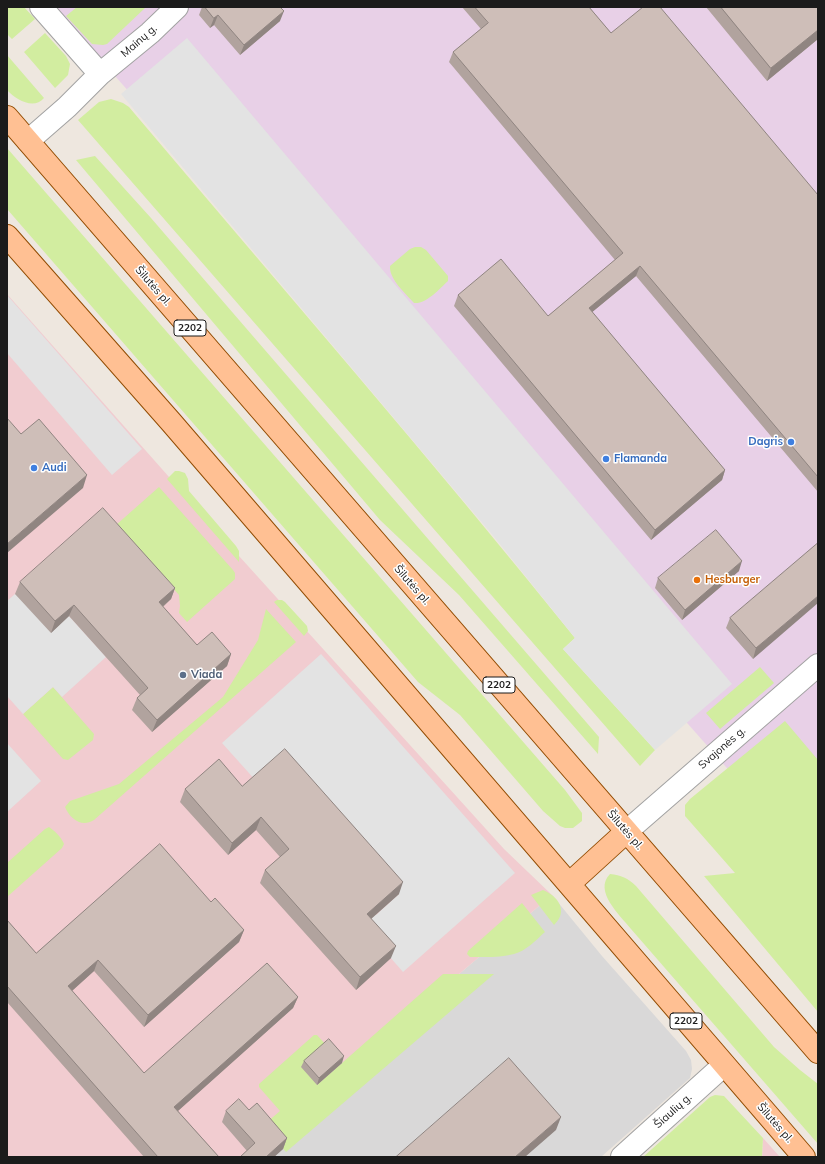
<!DOCTYPE html>
<meta charset="utf-8">
<style>
body{margin:0}
#map{position:relative;width:825px;height:1164px;overflow:hidden;background:#eee7df;font-family:Mulish,sans-serif}
canvas{display:block}
.frame{position:absolute;inset:0;border:8px solid #1b1b1b;pointer-events:none}
</style>
<div id="map">
<canvas width="825" height="1164"></canvas>
<div class="frame"></div>
</div>
<script>
const context = document.querySelector('canvas').getContext('2d');
context.lineJoin = 'round';
function fillPath(path, color) {
  context.fillStyle = color;
  context.fill(path, 'evenodd');
}
function strokePath(path, color, width, dash) {
  context.strokeStyle = color;
  context.lineWidth = width;
  context.lineCap = dash ? 'butt' : 'round';
  context.setLineDash(dash || []);
  context.stroke(path);
}
function label(font, color, halo, rows, align = 'center') {
  context.font = font + ' Mulish,sans-serif';
  context.lineWidth = 3;
  context.setLineDash([]);
  context.textBaseline = 'middle';
  context.strokeStyle = halo;
  context.fillStyle = color;
  for (const [text, x, y, turn = 0] of rows) {
    context.save();
    context.translate(x, y);
    context.rotate((+turn || 0) * Math.PI / 180);
    context.textAlign = isNaN(turn) ? turn : align;
    if (halo) context.strokeText(text, 0, 0);
    context.fillText(text, 0, 0);
    context.restore();
  }
}
fillPath(new Path2D(`
 M552 895 602 956 686 1051 691 1060 692 1069 690 1078 601 1157H244Z`), '#d9d8d8');
fillPath(new Path2D(`
 M7 294 239 556 504 849 552 895 244 1157H7Z
 M763 1138 780 1157H762Z`), '#f1ccd0');
fillPath(new Path2D(`
 M54 7H818V871Z`), '#e8d0e7');
fillPath(new Path2D(`
 M7 7H24L35 19 12 39 7 34Z
 M77 7H144L145 8 107 44 103 45 92 44 66 16Z
 M45 33 66 56 70 64 68 75 55 88 24 52Z
 M7 55 44 98C34 110 16 100 7 90Z
 M111 99 123 103 129 107C278 283 430 458 575 638L563 649 655 750 640 766 78 120 99 102Z
 M7 148 565 790 582 813V821L573 828H565L560 826 543 811 460 715 418 682 7 209Z
 M95 156 151 218 599 737 598 754 459 595 380 520 76 160Z
 M415 247H421L426 250 448 276V281C439 289 427 304 414 303 405 293 389 279 390 266L410 249Z
 M175 471H179L185 473 188 479 189 491 236 546 239 551V562L167 479Z
 M159 487 233 570 235 573V579L187 622 179 613 180 606 179 595 116 525Z
 M277 600H282L285 602 307 626 308 631 304 636 274 602Z
 M266 609 296 642 94 820C82 828 70 819 65 807L70 801 119 784 223 697 258 640Z
 M760 667 774 683 720 729 706 713Z
 M53 687 94 734 93 740 68 760 63 759 23 714Z
 M785 721 818 760V1012L704 876 735 873 685 816V805L690 799Z
 M49 827C55 831 62 838 64 844L62 848 7 897V863L45 829Z
 M610 874C621 875 628 878 636 886L774 1047 800 1070 818 1084V1144L631 929C620 915 593 891 610 874Z
 M543 890C558 896 569 911 554 925L531 895Z
 M522 903 545 932C536 940 526 951 514 954 500 958 485 957 470 957L467 954 468 951Z
 M443 974H494L286 1152 272 1136 259 1129 280 1111 259 1087V1084L314 1035H317L326 1045 317 1085Z
 M715 1095 724 1096 763 1138 762 1157H643L710 1097Z`), '#d2eda0');
fillPath(new Path2D(`
 M187 38 732 684 655 750 563 649 575 638 495 538 121 94Z
 M7 295 142 449 112 475 7 353Z
 M15 594 69 616 106 657 62 697 53 687 23 714 7 696V601Z
 M321 654 515 873 403 972 340 900 376 915 399 894 257 782 222 743Z
 M7 743 41 781 7 812Z`), '#e3e3e3');
const minor = new Path2D(`
 M41 7 100 74
 M28 141 67 107 100 74 150 33 177 7
 M626 832 818 665
 M622 1157 724 1065`);
const major = new Path2D(`
 M7 117 818 1052
 M7 236 171 422 804 1157
 M569 884 626 832`);
strokePath(minor, '#a2a2a2', 24);
strokePath(major, '#924b00', 24);
strokePath(minor, '#fff', 22);
strokePath(major, '#ffc093', 22);
fillPath(new Path2D(`
 M202 7H280V21L240 55 214 25 210 28 199 15Z
 M462 7H589L611 33 818 195V492L636 276 592 312 725 470 722 480 651 540 454 306 458 295 548 316 615 260 449 62 453 52 481 29Z
 M706 7H818V39L767 81Z
 M818 543 753 659 726 628 730 618Z
 M739 571 682 620 655 588 658 578Z
 M20 582 175 588 171 599 163 607 197 645 231 654 227 666 152 732 132 710 137 698 140 695 69 616 51 633 15 594Z
 M242 786 399 894 371 919 391 958 356 990 260 883 265 870 280 857 256 830 228 855 180 802 185 789Z
 M211 902 244 930 239 942 144 1027 94 971 72 991 144 1073 298 997 293 1008 178 1111 219 1157H144L7 1002V920L36 953Z
 M304 1061 342 1063 317 1085 301 1067Z
 M249 1110 287 1138 283 1149 274 1157H240L247 1151 222 1122 226 1111Z`), '#b1a39e');
fillPath(new Path2D(`
 M284 11 280 21 240 55 244 45Z
 M218 15 214 25 210 28 214 18Z
 M818 30V39L767 81 771 68Z
 M640 266 636 276 585 318 589 308Z
 M725 470 722 480 651 540 655 530Z
 M87 475 83 488 7 553V544Z
 M742 561 739 571 682 620 685 610Z
 M175 588 171 599 154 614 159 602Z
 M818 596V603L753 659 756 648Z
 M74 605 69 616 51 633 55 621Z
 M231 654 227 666 152 732 157 720Z
 M261 817 256 830 228 855 232 843Z
 M403 882 399 894 363 926 367 914Z
 M244 930 239 942 144 1027 148 1015Z
 M396 946 391 958 356 990 360 977Z
 M98 960 94 971 64 998 68 986Z
 M298 997 293 1008 170 1118 174 1107Z
 M344 1056 342 1063 317 1085 319 1078Z
 M561 1117 556 1130 525 1157H515Z
 M287 1138 283 1149 274 1157H266Z`), '#908581');
const building = new Path2D(`
 M205 7H280L284 11 244 45 218 15 214 18Z
 M475 7H589L611 33 643 7H660L818 195V477L640 266 589 308 725 470 655 530 458 295 501 259 548 316 623 253 453 52 488 23Z
 M721 7H818V30L771 68Z
 M7 418 21 434 39 419 87 475 7 544Z
 M103 508 175 588 159 602 197 645 212 632 231 654 157 720 137 698 148 688 74 605 55 621 20 582Z
 M716 530 742 561 685 610 658 578Z
 M818 543V596L756 648 730 618Z
 M285 749 403 882 367 914 396 946 360 977 265 870 289 849 261 817 232 843 185 789 219 759 242 786Z
 M160 844 211 902 215 898 244 930 148 1015 98 960 68 986 144 1073 267 963 298 997 174 1107 219 1157H158L7 986V920L36 953Z
 M329 1039 344 1056 319 1078 304 1061Z
 M509 1058 561 1117 515 1157H396Z
 M239 1099 249 1110 257 1103 287 1138 266 1157H240L255 1143 226 1111Z`);
fillPath(building, '#cebeb8');
strokePath(building, '#908581', 1);
for (const [x, y, r, color] of [
 [791,442,4,"#3f7fe0"],
 [606,459,4,"#3f7fe0"],
 [34,468,4,"#3f7fe0"],
 [697,580,4,"#e8710a"],
 [183,675,4,"#5c6f8a"]
]) {
  const dot = new Path2D();
  dot.arc(x, y, r, 0, 2 * Math.PI);
  context.fillStyle = color;
  context.fill(dot);
  strokePath(dot, '#fff', 1.5);
}
for (const [x, y, w] of [
 [190,328,32],
 [499,685,32],
 [686,1021,32]
]) {
  const box = new Path2D();
  box.roundRect(x - w / 2, y - 8, w, 16, 3);
  context.fillStyle = '#fff';
  context.fill(box);
  strokePath(box, '#1b1b1b', 1);
}
label('bold 10px', '#1b1b1b', null, [
 ["2202",190,328],
 ["2202",499,685],
 ["2202",686,1021]
]);
label('11px', '#1b1b1b', '#fff', [
 ["Mainų g.",139,41,-41],
 ["Šilutės pl.",153,286,49],
 ["Šilutės pl.",412,585,49],
 ["Svajonės g.",722,748,-41],
 ["Šilutės pl.",625,830,49],
 ["Šiaulių g.",673,1111,-42],
 ["Šilutės pl.",775,1123,49]
]);
label('bold 11px', '#366cbe', '#fff', [
 ["Dagris",783,442,"right"],
 ["Flamanda",614,459],
 ["Audi",42,468]
], 'left');
label('bold 11px', '#c56008', '#fff', [
 ["Hesburger",705,580]
], 'left');
label('bold 11px', '#4e5e75', '#fff', [
 ["Viada",191,675]
], 'left');
</script>
